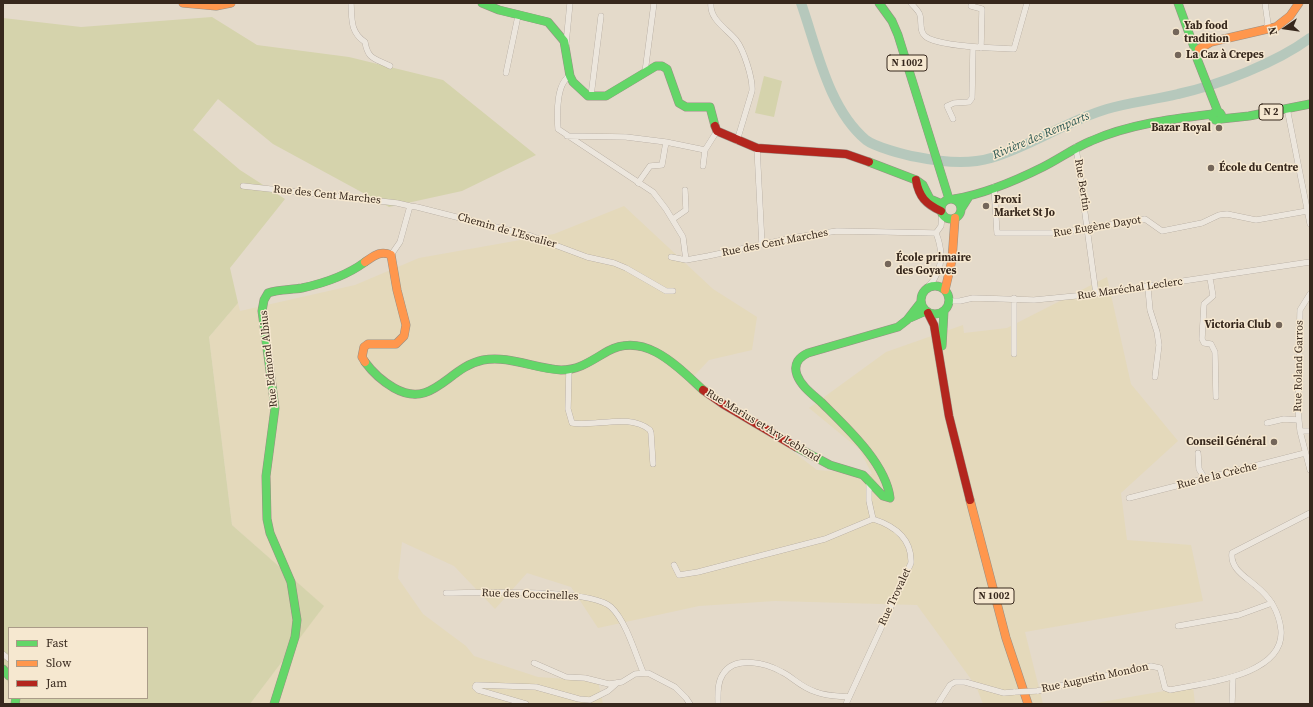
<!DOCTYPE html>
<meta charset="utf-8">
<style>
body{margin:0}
#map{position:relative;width:1313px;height:707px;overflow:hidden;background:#e4daca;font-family:"Source Serif 4",serif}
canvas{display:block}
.frame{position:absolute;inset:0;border:4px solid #37281d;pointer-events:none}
.legend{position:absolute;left:8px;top:627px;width:140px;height:72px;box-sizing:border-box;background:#f6e8d0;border:1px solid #aa9b88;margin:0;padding:5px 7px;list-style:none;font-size:12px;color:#37281d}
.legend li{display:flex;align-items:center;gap:8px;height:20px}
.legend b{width:20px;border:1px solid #aa9b88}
.north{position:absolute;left:1265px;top:8px;width:40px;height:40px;-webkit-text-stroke:3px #f6e8d0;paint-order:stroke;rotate:257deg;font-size:11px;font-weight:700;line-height:16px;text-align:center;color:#37281d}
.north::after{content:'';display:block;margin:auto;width:14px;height:18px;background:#37281d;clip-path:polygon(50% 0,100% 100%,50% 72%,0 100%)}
</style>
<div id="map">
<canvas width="1313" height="707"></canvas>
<div class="frame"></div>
<ul class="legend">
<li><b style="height:5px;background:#63d668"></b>Fast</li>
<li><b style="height:5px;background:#ff974d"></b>Slow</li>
<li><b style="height:5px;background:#b3261e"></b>Jam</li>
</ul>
<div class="north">N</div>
</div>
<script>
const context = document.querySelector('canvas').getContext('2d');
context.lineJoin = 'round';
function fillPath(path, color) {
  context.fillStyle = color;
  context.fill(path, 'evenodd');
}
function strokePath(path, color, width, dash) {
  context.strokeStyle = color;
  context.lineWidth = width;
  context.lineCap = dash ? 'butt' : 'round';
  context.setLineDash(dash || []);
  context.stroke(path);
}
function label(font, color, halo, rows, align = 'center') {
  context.font = font + ' "Source Serif 4",serif';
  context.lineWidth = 3;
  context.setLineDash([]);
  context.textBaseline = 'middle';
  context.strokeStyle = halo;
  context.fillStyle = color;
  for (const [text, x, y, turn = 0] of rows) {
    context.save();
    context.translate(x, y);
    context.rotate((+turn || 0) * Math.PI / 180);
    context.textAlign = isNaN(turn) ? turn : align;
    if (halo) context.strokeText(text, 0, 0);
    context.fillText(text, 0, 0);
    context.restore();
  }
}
fillPath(new Path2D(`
 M624 206 713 289 757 317 752 350 709 360 694 376 817 470 872 474 859 449 809 408 886 352 963 325 964 333 1007 328 1107 277 1131 384 1178 441 1121 493 1127 540 1191 545 1203 601 1025 632 1043 704H983L976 686 917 605 775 601 699 606 598 628 571 587 527 573 495 609 454 566 402 542 398 578 423 614 466 646 474 656 538 677 598 681 603 704H250L323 606 232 525 209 337 238 303 240 311 355 285 419 258 554 234Z
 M3 667 9 687V698H12L14 704H3Z
 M1193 686 1195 704H1090Z`), '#e4d9bb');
fillPath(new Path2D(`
 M212 17 257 45 349 57 443 80 536 155 462 191 389 207 273 144 218 99 193 130 240 170 285 199 230 268 238 303 209 337 232 525 324 606 250 704H14L12 698H147V628H9V687L3 667V18L81 27Z
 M764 76 782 81 774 117 755 113Z`), '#d5d3ac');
strokePath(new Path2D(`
 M801 3C817 48 828 108 866 140 875 147 905 155 917 157 941 162 968 165 991 158 1032 146 1066 121 1107 109 1130 102 1154 100 1178 94 1219 85 1276 63 1310 38`), '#b6c8bc', 10);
const street = new Path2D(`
 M351 3C352 19 350 32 365 42 368 60 375 58 390 66
 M711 3C709 19 727 29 736 40 744 50 753 79 752 91L737 141
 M911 3C914 7 919 11 920 15 922 22 919 31 925 36 937 47 996 48 1014 49L1027 3
 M1265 3 1268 24 1265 30
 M971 6 982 9 981 48
 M566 44 570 3
 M645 72 654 3
 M506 73 518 16
 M570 76C556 83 557 115 558 129L653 192 666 209 683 237 686 260
 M591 96 601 16
 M1287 108 1310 224
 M953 119 947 106 954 103 969 102 972 98 973 47
 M567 136 626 137 666 142 662 165 650 166 638 183
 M666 142 705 150
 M1076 147 1096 294
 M757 148 762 245
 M703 166 705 150 717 131
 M243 186 397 203 410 206
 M994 187 997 233H1060L1145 219 1162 231 1202 223 1219 215 1227 214 1256 220 1307 211
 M673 219 686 210 685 190
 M936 233 941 226 942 214
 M391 255 400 242 410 206 417 207 531 236 587 257 614 263 626 268 666 291H673
 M671 257 686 260 708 256 797 237 837 231 936 233
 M1210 278 1213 296 1204 304 1202 339 1204 343 1211 344 1215 352 1216 397
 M928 287C943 271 944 253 936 233
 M1148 288 1150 310 1157 332 1159 345 1155 377
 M1310 294 1300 310 1298 410 1300 431 1310 470
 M1014 298V354
 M949 301H960L973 298 1034 300 1096 294 1310 262
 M569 369 568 409 572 423C596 427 629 413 650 430L651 433 653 464
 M1267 423 1284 419 1298 420
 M1300 431H1310
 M1198 453 1199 469 1205 479
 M1129 498 1305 453
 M674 565 679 575 698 572 825 539 873 519
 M446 593C479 593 590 588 611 607 626 621 635 653 643 672
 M1178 626 1239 615 1272 603
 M3 654 9 659
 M534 663 566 677 585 678 609 684 622 682 635 674 648 673 675 687 686 698 690 704
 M1037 691 1151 666 1160 668 1165 688 1170 690C1203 683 1285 676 1281 630 1279 612 1270 597 1256 586 1246 577 1230 569 1232 553L1310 513
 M526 704 478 690 475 687 476 685 536 687 579 699 590 700 608 691 616 684
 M718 704C718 694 717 683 723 674 735 655 766 663 782 672 794 678 800 687 816 692 826 696 837 696 849 697
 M846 704 911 563C912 539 895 526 873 519L869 501V480
 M938 704 950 685 955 682H965L1004 693 1015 692
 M1232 704 1233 677`);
const fast = new Path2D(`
 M482 3 499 10 548 22 564 41 570 76 573 82 588 96H606L656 66H662L667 69 679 103 686 107H710L715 126
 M879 3 892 21 898 35 949 199
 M1178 3 1194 47
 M1196 56 1218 112
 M1212.5 116a4.5 4.5 0 1 1 9 0a4.5 4.5 0 1 1-9 0Z
 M1221 119 1249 116 1310 104
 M869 162 916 180 923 185 930 199 942 204
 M941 209a10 10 0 1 1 20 0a10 10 0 1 1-20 0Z
 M954 199C985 194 1015 181 1043 167 1059 159 1074 148 1091 141 1129 124 1172 119 1213 114
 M961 209 968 198
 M921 300a14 14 0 1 1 28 0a14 14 0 1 1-28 0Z
 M910 318 926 311
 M942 346 944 311
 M365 362C373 373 382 381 394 388 433 410 448 367 483 360 509 355 535 369 561 370 580 370 592 360 608 351 645 331 678 367 703 390
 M796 447 830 465 863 475 883 496 890 498C886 463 845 426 821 402 812 394 801 386 797 375 793 364 799 357 808 353L898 327 907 320 921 302
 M3 669 9 676
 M15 704 16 698
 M274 704 295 637 297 620 291 582 270 533 267 519 266 476 275 408 262 311 264 300 268 293C279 289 290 290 302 288 325 283 346 276 365 262`);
const slow = new Path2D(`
 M183 3 216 6 231 3
 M1199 49 1211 42 1276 27 1290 16 1299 3
 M945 290 952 260 955 218
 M365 362 362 357 364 347 368 344H396L404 336 406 325 397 290 391 255C380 250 374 256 365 262
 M970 500 1006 638 1028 704`);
const jam = new Path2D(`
 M715 126 717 131 757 148 846 154 869 162
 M916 180C919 197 926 204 941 211
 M928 313 934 325 949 416 970 500
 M703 390 723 404 796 447`);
strokePath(street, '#a99f94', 6);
strokePath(fast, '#998f84', 9);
strokePath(slow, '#998f84', 9);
strokePath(jam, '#998f84', 9);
strokePath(street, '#ece6dd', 5.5);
strokePath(fast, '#63d668', 8);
strokePath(slow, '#ff974d', 8);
strokePath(jam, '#b3261e', 8);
const streetBridge = new Path2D(`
 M1015 692 1037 691`);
strokePath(streetBridge, '#a99f94', 6, []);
strokePath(streetBridge, '#ece6dd', 5.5);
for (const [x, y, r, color] of [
 [1176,32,4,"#74665a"],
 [1178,55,4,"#74665a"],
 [1219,128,4,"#74665a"],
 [1211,168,4,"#74665a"],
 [986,206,4,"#74665a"],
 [888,264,4,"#74665a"],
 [1279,325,4,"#74665a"],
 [1274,442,4,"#74665a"]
]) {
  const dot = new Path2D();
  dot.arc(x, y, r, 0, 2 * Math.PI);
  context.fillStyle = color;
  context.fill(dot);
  strokePath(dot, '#f6e8d0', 1.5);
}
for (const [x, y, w] of [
 [907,63,40],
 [1271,112,24],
 [994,596,40]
]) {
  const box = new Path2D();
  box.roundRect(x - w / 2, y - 8, w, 16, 3);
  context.fillStyle = '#f6e8d0';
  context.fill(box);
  strokePath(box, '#37281d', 1);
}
label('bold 10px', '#37281d', null, [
 ["N 1002",907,63],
 ["N 2",1271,112],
 ["N 1002",994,596]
]);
label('bold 11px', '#37281d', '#f6e8d0', [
 ["Yab food",1184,26],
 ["tradition",1184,39],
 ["La Caz à Crepes",1186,55],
 ["Bazar Royal",1211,128,"right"],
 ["École du Centre",1219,168],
 ["Proxi",994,200],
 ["Market St Jo",994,213],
 ["École primaire",896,258],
 ["des Goyaves",896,271],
 ["Victoria Club",1271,325,"right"],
 ["Conseil Général",1266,442,"right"]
], 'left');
label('11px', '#37281d', '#f6e8d0', [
 ["Rue Bertin",1082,185,81],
 ["Rue des Cent Marches",327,195,6],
 ["Rue Eugène Dayot",1097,227,-9],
 ["Chemin de L'Escalier",507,231,16],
 ["Rue des Cent Marches",775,243,-11],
 ["Rue Maréchal Leclerc",1130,289,-8],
 ["Rue Edmond Albius",269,359,-96],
 ["Rue Roland Garros",1299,366,-89],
 ["Rue Marius et Ary Leblond",763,426,31],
 ["Rue de la Crèche",1217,476,-14],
 ["Rue des Coccinelles",530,595,2],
 ["Rue Trovalet",895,597,-65],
 ["Rue Augustin Mondon",1095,678,-12]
]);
label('italic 12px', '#2b5752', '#f6e8d0', [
 ["Rivière des Remparts",1041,136,-23]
]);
</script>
